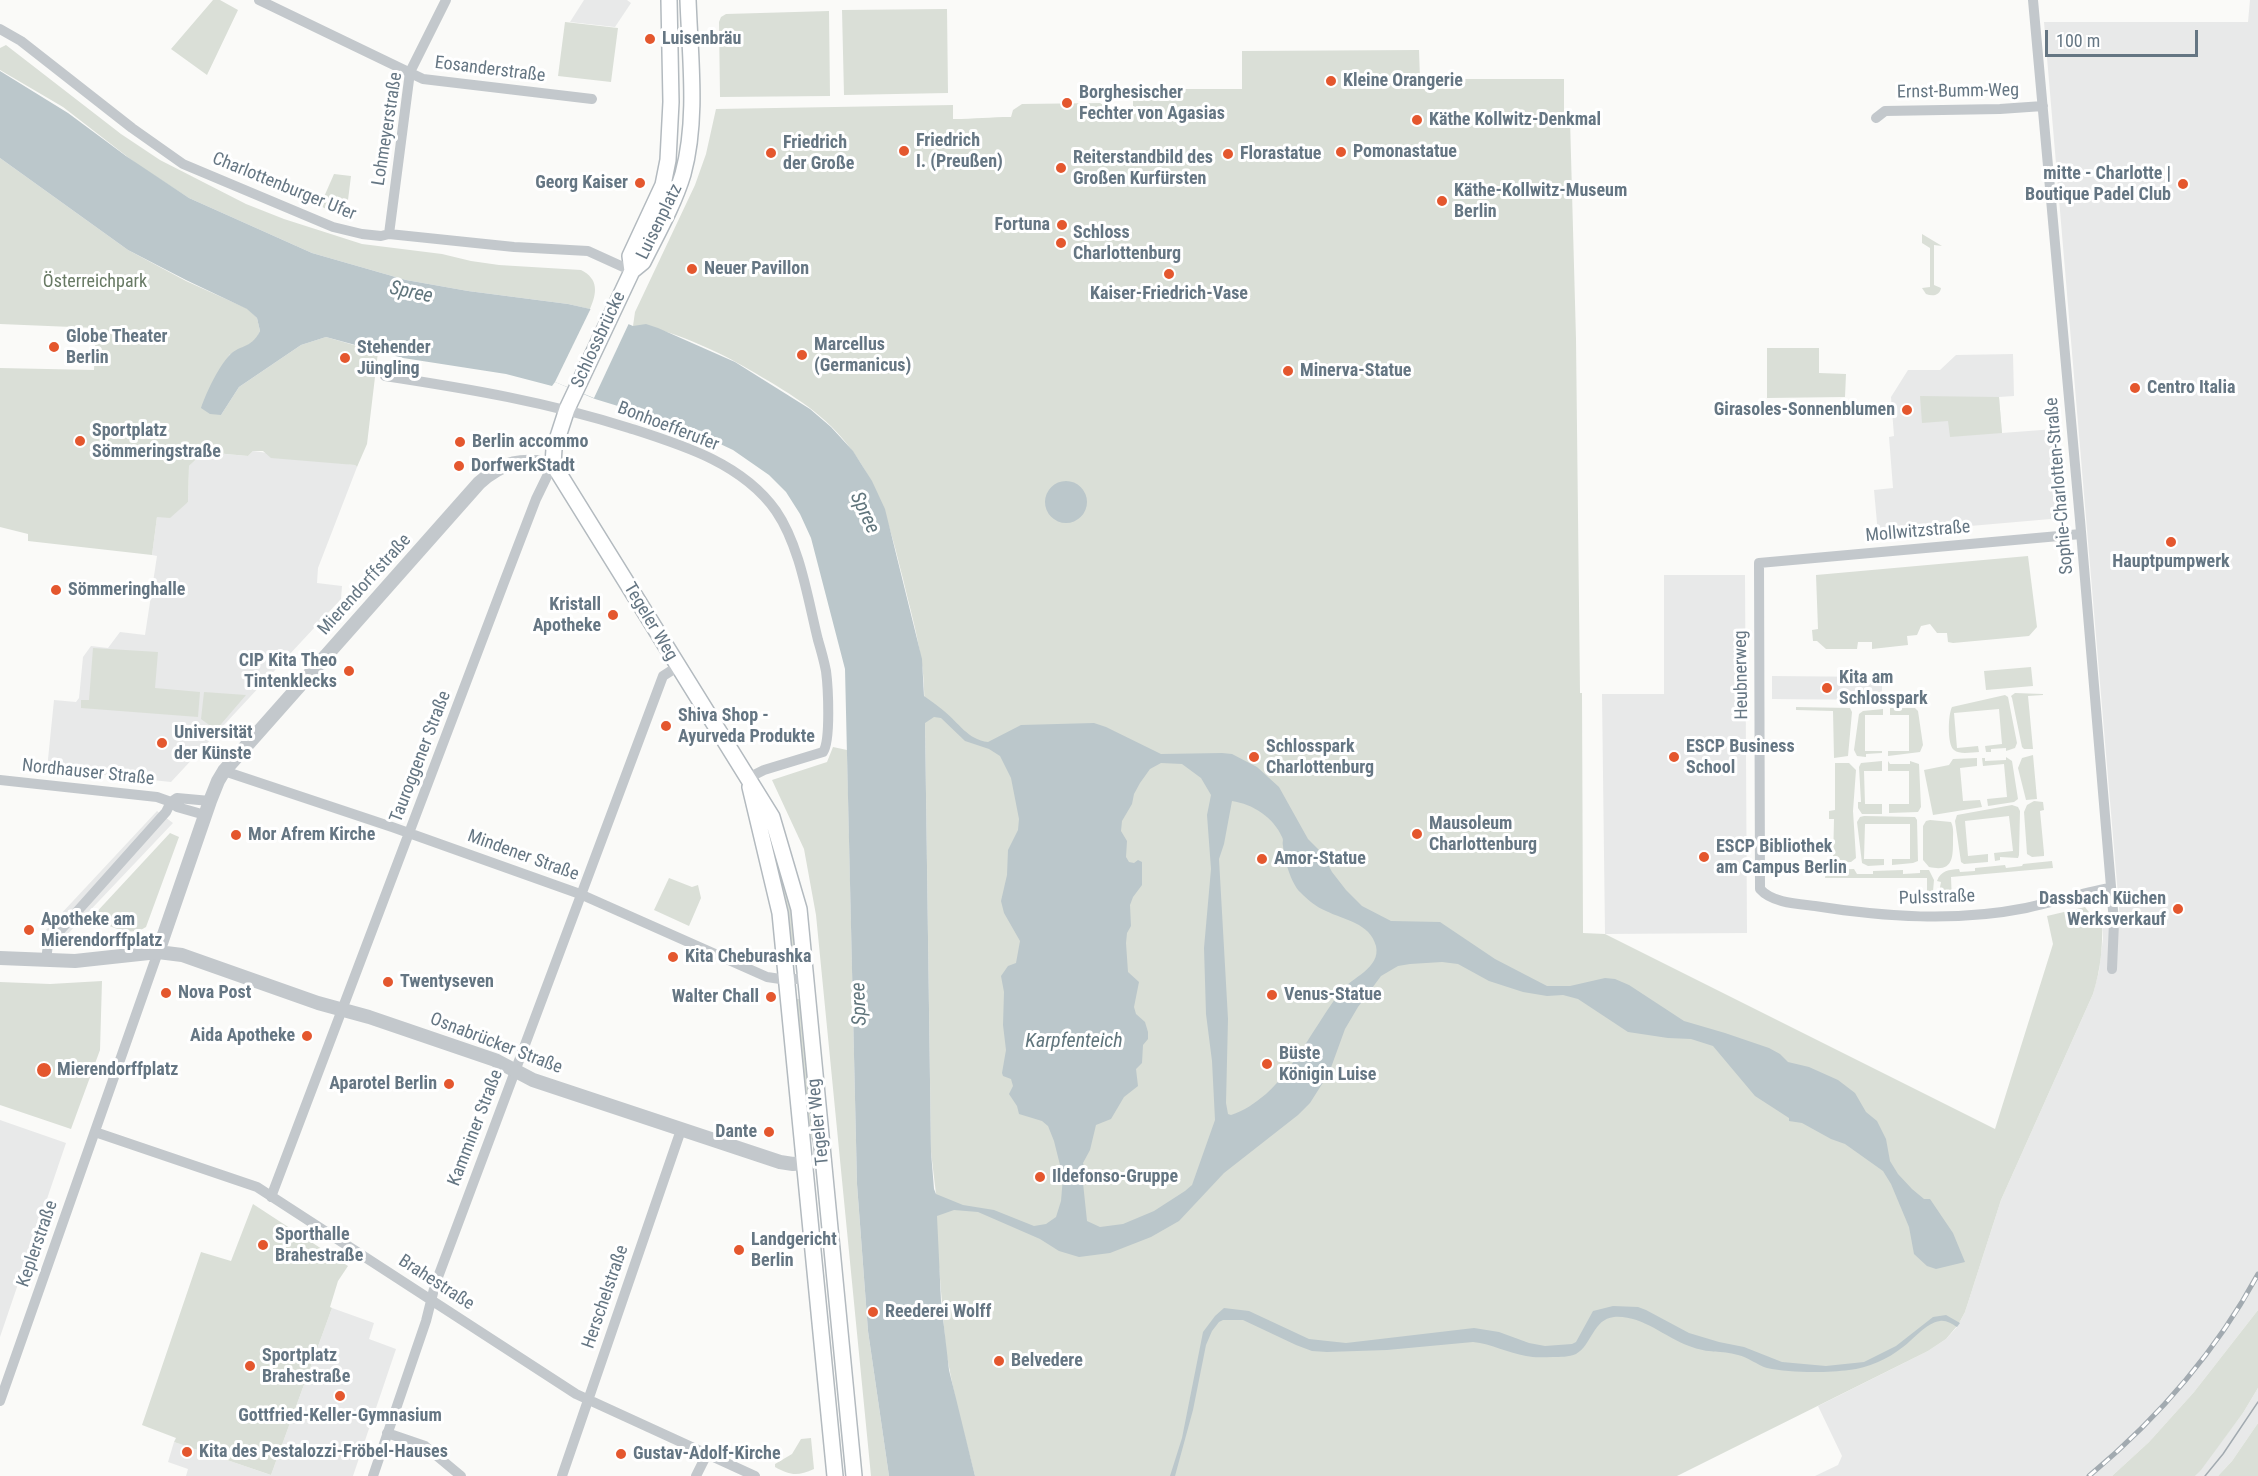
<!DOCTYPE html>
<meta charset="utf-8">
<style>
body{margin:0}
#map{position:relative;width:2258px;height:1476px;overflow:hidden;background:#fafaf8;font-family:"Roboto Condensed",sans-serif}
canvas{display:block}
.scale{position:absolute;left:2045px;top:30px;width:153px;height:27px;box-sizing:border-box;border:3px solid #657683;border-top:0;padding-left:8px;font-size:18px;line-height:21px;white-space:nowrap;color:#657683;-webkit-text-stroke:4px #fff;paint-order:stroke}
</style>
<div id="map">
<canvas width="2258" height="1476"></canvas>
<div class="scale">100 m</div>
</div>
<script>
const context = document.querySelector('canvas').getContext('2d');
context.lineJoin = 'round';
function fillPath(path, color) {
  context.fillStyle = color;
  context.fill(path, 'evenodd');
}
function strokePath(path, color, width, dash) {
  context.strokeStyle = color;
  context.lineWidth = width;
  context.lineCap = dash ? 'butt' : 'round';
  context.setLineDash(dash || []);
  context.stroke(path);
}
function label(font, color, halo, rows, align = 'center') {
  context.font = font + ' "Roboto Condensed",sans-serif';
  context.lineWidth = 6;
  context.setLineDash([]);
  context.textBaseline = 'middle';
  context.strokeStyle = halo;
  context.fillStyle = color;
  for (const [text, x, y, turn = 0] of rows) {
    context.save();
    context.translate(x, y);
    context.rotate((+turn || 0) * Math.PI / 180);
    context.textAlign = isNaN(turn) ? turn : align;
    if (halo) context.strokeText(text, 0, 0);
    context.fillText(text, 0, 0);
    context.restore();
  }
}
fillPath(new Path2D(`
 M584 0H627L631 3 615 27 570 22Z
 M2250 0H2258V1310L2194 1392 2149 1442 2112 1476H1815L1838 1465 1842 1456 1818 1406 1928 1351 1946 1339 1957 1327 1965 1312 2001 1200 2093 994 2099 971 2103 938 2102 918 2120 919 2044 22H2248Z
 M2013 354 2014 396 1999 397 2002 433 2055 429 2062 518 1878 534 1874 490 1893 488 1889 437 1894 436 1891 397 1908 370H1940L1956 355Z
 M253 451 355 465 357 467 318 568 317 583 342 586 341 599 171 782 47 769 54 700 76 702 79 698 83 657 91 646 108 648 120 632 145 635 157 556 152 555 157 517 188 502 189 466 204 452 248 456Z
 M1664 575H1745L1747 933 1605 934 1602 694H1664Z
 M1772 676 1882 677V700L1772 699Z
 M157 811 173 823 62 940 45 931Z
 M0 1120 66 1143 0 1337Z
 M332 1308 374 1323 369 1339 396 1349 353 1476H186L188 1469 168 1462 174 1442 271 1475Z
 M2258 1388V1423L2232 1461 2218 1476H2195L2243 1413Z`), '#e8e9e9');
fillPath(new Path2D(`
 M213 0H220L238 10 207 75 171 49Z
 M947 9 948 93 844 95 842 10Z
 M829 11 830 96 720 97 719 22 721 17 726 14Z
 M565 22 618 28 611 82 558 76Z
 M6 45 121 134 160 160 246 204 284 219 362 244 442 254 471 261 499 265 581 270C599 279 597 293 590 309L568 304 468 291 406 280 312 253 189 198 138 165 63 107 0 70V48Z
 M1419 50 1420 79H1564V119H1570L1576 339 1580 693H1582L1583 933 1605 934 1995 1129 2053 944 2047 916 2085 907 2092 916 2102 918C2103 944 2101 969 2093 994L2001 1200 1965 1312 1958 1325 1946 1339 1928 1351 1677 1476H975L957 1407 946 1352 936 1230V1194L931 1152 925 723C924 702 925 680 921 659 917 632 909 605 903 579 890 526 879 481 842 438 816 407 777 386 743 366 717 351 662 325 633 326L635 312 695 185 706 154 716 109 953 105V119C975 119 990 117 1011 117L1013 110 1022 104 1100 103 1108 108 1111 115H1133V89H1242V51Z
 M0 158 128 250 186 281 248 309 257 318 260 331 255 342 229 355 221 415 239 387 301 345 326 337 378 352 367 444 357 467 355 465 271 458 263 451H253L248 456 204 452 189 466 188 502 170 518 157 517 152 555 28 541V534L0 527V368L94 370 96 328 0 324Z
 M334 174 351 176 347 208 344 217 320 206Z
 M1922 234 1942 246 1934 245V285L1941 288C1940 295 1933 297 1926 294L1922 288 1930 287V248L1922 243Z
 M1767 348H1819V373L1846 374 1845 397 1767 398Z
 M1920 396 1999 397 2002 433 1950 437 1948 421 1922 423Z
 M2028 556 2037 627 2029 636 1953 643 1948 642 1947 633H1937L1930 624 1921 626 1917 635 1907 636 1908 645 1872 649V642H1858L1857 649H1826L1817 641H1813L1812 630 1818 629 1816 575Z
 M93 648 158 652 155 688 200 692 198 717 81 708V700H89Z
 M2031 667 2033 686 1986 690 1984 671Z
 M204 692 246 695 216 730 201 719Z
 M2015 693 2043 694V695L2028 696 2033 749H2024L2022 747 2012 698 2011 696Z
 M2005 695 2008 697 2017 743 2015 748 2006 751V748L1991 749V752H1986L1985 746 2002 744 1999 709 1954 713 1957 748 1978 746 1979 752C1972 752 1960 755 1954 750 1947 745 1948 714 1952 707Z
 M1796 707 1850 708 1852 712 1848 756 1834 758 1833 711 1796 710Z
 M1890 708H1915L1918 711 1923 745 1920 752 1888 756V751H1909V715H1890Z
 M1883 709V715H1865V751H1882V753L1866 754V757L1857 756 1854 750 1859 714 1863 711Z
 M833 747 847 750 857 1184 868 1331 889 1476H871L816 915 804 849 772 780 827 762Z
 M2033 755 2037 799 2026 800 2018 768 2022 758Z
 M2006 757 2012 761 2018 799 2014 802 1988 806 1987 799 2007 797 2004 764 1983 766 1982 758H1985V761L2006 760Z
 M1977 758V766L1960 768 1963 801 1980 800 1982 807 1933 815 1924 770 1949 765 1953 759Z
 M1882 761V771H1864L1865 804H1882V814H1862L1858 808V802H1861L1859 767 1861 763Z
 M1888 761 1890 764H1910V761L1919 764 1921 807 1918 812 1889 813V804H1909V771H1888Z
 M1835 763H1849L1856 770 1853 811 1856 858 1851 862 1833 863 1834 819H1829V811L1835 810Z
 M760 800 791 898 799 964H790Z
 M2034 801 2043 802 2044 810 2040 811 2044 853V856L2032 857 2027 854 2024 812 2027 805Z
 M2012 805 2018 807 2020 811 2019 855 2018 858 2000 857V860L1995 861 1994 853 2013 851 2009 816 1965 821 1968 856 1988 854V862L1964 864 1961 862 1955 821 1957 815Z
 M1864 816 1915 817 1917 820 1918 861 1913 863 1892 865V859H1910V824H1865L1864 859H1884V865L1868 866 1862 863 1857 822 1860 817Z
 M1930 820 1951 822C1954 828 1953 834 1953 841 1953 860 1952 872 1929 867L1923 860V826L1926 821Z
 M170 833 179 837 146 927C130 938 108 926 92 917Z
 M2052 861 2053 868 1951 877 1952 902 1937 903 1941 882 1937 881C1941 870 1949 870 1959 869L1960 872 1975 871V868L2005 865 2006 868 2022 866 2023 864Z
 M1854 869 1857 874H1873V871L1903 870V874L1920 873V870H1929L1934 880 1932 903 1927 904V878H1825L1826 870Z
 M669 878 692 887 698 885 701 898 689 926 654 910Z
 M102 981 100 1050 71 1129 0 1105V982L50 984Z
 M793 999H802L815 1139 806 1140Z
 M253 1204 348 1266 338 1281 330 1307 332 1308 271 1475 174 1442 176 1438 142 1425 201 1252 231 1261Z
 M2258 1310V1388L2243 1413 2201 1470 2195 1476H2112L2149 1442 2194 1392Z
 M2258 1423V1476H2218L2232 1461Z
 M811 1438 814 1469C798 1476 791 1476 775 1467V1464L792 1454 801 1439Z`), '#dadfd7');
fillPath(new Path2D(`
 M0 71 68 113 126 156 189 198 312 253 406 280 468 291 568 304 595 310 633 326 646 324 658 328 735 362 810 409 831 427 853 451 872 481 885 509 922 659 924 696C931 701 938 706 944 711 958 722 968 740 988 742L1021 725 1094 723 1106 727 1161 754 1222 753 1232 754 1257 767 1279 787 1308 839 1322 853 1332 872 1346 890 1362 906 1391 921 1440 922 1495 959 1547 986H1570L1605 978 1615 979 1629 985 1684 1021 1725 1033 1769 1048 1780 1054 1788 1062 1809 1067 1838 1080 1855 1093 1866 1112 1877 1121 1886 1139 1890 1161 1898 1174 1912 1189 1924 1199H1930L1953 1233 1965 1262 1936 1269 1927 1266 1914 1254 1909 1227 1891 1184 1883 1171 1845 1144 1831 1139 1802 1123 1789 1121V1118L1755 1096 1713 1046 1691 1039 1668 1038 1628 1032 1578 999 1563 995 1547 996 1523 992 1489 981 1458 964 1442 962 1410 964 1398 966 1381 976 1358 1007 1345 1029 1329 1073 1310 1103 1298 1115 1224 1173 1179 1221 1151 1237 1110 1253 1079 1257 1059 1251 1040 1239 978 1212 954 1210 937 1216 941 1301 949 1370 975 1476H889L868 1331 857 1184 845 669 811 538 800 514 786 492 769 475 733 450 680 425 595 399 555 382 552 386 506 374 403 358 326 337 301 345 239 387 221 415 210 414 201 408C206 393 218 368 228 357 238 344 251 350 260 331L257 318 247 309 186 280 128 250 0 158ZM934 717 941 718 965 741 989 749 1000 756 1011 778 1019 819 1018 830 1008 850 1007 875 1001 901 1004 913 1020 941 1016 963 1008 966 1001 976 1004 992 1003 1025 1006 1050 1002 1073 1003 1076 1011 1079 1013 1086 1009 1094 1017 1106 1019 1114 1042 1121 1048 1126 1054 1141 1063 1177 1061 1201 1056 1217 1046 1224 1034 1226 994 1210 963 1205 936 1194 934 1189 931 1152 925 723ZM1161 763 1182 764 1201 778 1211 795 1207 815 1211 869 1204 948 1206 1014 1212 1061 1215 1120 1192 1185 1185 1191 1154 1211 1123 1224 1100 1227 1087 1221 1083 1183 1086 1173 1083 1163 1090 1150 1096 1125 1111 1119 1124 1097 1138 1086 1136 1069 1142 1063 1143 1045 1148 1039V1032L1145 1022 1136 1014 1134 1007 1139 982 1128 972 1126 943 1127 933 1131 926 1130 905 1133 897 1142 885V862L1138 860 1134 863 1129 862 1126 857 1127 841 1121 831 1122 821 1132 804 1134 794 1140 783 1150 769ZM1232 801C1253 804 1274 818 1282 837 1284 841 1282 841 1283 846 1284 859 1291 883 1300 892 1308 900 1316 907 1326 911 1344 920 1370 923 1376 946 1381 968 1351 978 1341 991 1317 1022 1295 1068 1266 1094 1255 1103 1244 1111 1231 1115L1228 1114 1226 1103 1228 1019 1219 859 1224 844Z
 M1045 502a21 21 0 1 1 42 0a21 21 0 1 1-42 0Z
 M1613 1306 1638 1307 1646 1310 1689 1333 1719 1342 1744 1347 1782 1362 1826 1366 1864 1362 1896 1346 1933 1317 1946 1315 1960 1323 1957 1327C1952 1324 1946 1320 1940 1321 1926 1323 1914 1339 1903 1347 1888 1359 1868 1368 1849 1370 1827 1373 1789 1373 1767 1368 1757 1365 1748 1357 1738 1355 1721 1350 1709 1354 1689 1346 1664 1337 1642 1315 1614 1317 1593 1319 1592 1345 1576 1354 1569 1357 1560 1357 1553 1357 1544 1357 1535 1358 1526 1356 1508 1353 1492 1344 1473 1342L1387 1350 1327 1352 1312 1351 1296 1345 1243 1320H1223L1219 1322 1212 1331 1206 1345 1193 1410 1175 1476H1170L1182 1438 1203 1332 1215 1316 1224 1308 1249 1311 1309 1339 1346 1343 1474 1328 1499 1332 1529 1343 1545 1346 1572 1344 1576 1342 1593 1311Z`), '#bbc7cb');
fillPath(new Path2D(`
 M592 306 630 321 594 398 555 382Z`), '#fafaf8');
const secondary = new Path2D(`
 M688 0C690 57 698 119 683 174 674 204 657 234 643 262L632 271 567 409 554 449 553 464 772 817 799 909 854 1476
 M632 271 630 256 663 185 668 160 671 102 669 0
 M750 787 780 913 835 1476`);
strokePath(secondary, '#b3babf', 18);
strokePath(new Path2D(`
 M259 0 423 79 592 99
 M2033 0 2080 520 2114 922 2112 969
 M0 29 21 41 132 128 183 164 333 227 362 234 381 236 389 234 514 247 588 251 632 271
 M1876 118 1885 111 2000 109 2043 106
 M389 234 410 72 446 0
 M385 376C470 389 547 402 629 428 682 445 742 463 776 511 800 546 808 600 818 640 821 650 824 661 826 671 828 686 831 741 823 752L764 770 748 778
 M2081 534 1759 563 1760 889C1772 903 1798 904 1815 906 1885 917 1956 922 2026 908 2054 902 2082 893 2110 888
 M224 771 392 827 580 894 767 977 787 980 805 978
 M0 780 157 797 171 802 177 807 205 815
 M171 802 177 798 210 801
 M46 961 48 944 166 812 171 802
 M95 1132 257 1187 576 1394 755 1476
 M271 1197 503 585 536 499 553 464
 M0 1401 158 952
 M387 1433 425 1446 461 1476
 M373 1476 426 1321 435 1285 663 676 677 667
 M562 1476 681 1130
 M696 1476 707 1454`), '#c3c8cc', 10);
strokePath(new Path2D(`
 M158 952 210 801 218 781 224 771 479 483C503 461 522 459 553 464
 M0 958 75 961 158 952 182 955 318 1003 369 1017 495 1060 533 1080 780 1162 793 1164 823 1161`), '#c3c8cc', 14);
strokePath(secondary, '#fff', 15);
strokePath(new Path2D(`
 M2205 1476 2223 1454 2258 1402`), '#a2aab0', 1.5);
const rail = new Path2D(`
 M2089 1476C2156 1420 2216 1352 2258 1274`);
strokePath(rail, '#a2aab0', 5);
strokePath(rail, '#fff', 3, [9]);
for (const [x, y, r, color] of [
 [650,39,6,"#e4572e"],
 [1331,81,6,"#e4572e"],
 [1067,103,6,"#e4572e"],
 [1417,120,6,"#e4572e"],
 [904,151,6,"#e4572e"],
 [1341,152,6,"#e4572e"],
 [771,153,6,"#e4572e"],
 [1228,154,6,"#e4572e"],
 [1061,168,6,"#e4572e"],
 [640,183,6,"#e4572e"],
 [2183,184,6,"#e4572e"],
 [1442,201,6,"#e4572e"],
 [1062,225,6,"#e4572e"],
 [1061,243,6,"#e4572e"],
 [692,269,6,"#e4572e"],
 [1169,274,6,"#e4572e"],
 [54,347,6,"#e4572e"],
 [802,355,6,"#e4572e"],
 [345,358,6,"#e4572e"],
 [1288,371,6,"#e4572e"],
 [2135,388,6,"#e4572e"],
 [1907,410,6,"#e4572e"],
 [80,441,6,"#e4572e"],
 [460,442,6,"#e4572e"],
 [459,466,6,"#e4572e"],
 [2171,542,6,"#e4572e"],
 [56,590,6,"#e4572e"],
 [613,615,6,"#e4572e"],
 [349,671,6,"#e4572e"],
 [1827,688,6,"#e4572e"],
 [666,726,6,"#e4572e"],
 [162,743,6,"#e4572e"],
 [1254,757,6,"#e4572e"],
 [1674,757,6,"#e4572e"],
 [1417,834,6,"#e4572e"],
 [236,835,6,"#e4572e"],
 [1704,857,6,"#e4572e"],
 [1262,859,6,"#e4572e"],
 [2178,909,6,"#e4572e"],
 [29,930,6,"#e4572e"],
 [673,957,6,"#e4572e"],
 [388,982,6,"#e4572e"],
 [166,993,6,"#e4572e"],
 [1272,995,6,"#e4572e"],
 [771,997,6,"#e4572e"],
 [307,1036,6,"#e4572e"],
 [1267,1064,6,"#e4572e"],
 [44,1070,8,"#e4572e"],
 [449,1084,6,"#e4572e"],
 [769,1132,6,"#e4572e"],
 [1040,1177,6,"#e4572e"],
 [263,1245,6,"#e4572e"],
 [739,1250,6,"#e4572e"],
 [873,1312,6,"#e4572e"],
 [999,1361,6,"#e4572e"],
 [250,1366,6,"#e4572e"],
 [340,1396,6,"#e4572e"],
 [187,1452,6,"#e4572e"],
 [621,1454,6,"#e4572e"]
]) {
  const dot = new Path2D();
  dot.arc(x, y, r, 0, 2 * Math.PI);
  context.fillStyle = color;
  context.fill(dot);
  strokePath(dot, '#fff', 2);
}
label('bold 18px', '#657683', '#fff', [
 ["Luisenbräu",662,39],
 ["Kleine Orangerie",1343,81],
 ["Borghesischer",1079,93],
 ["Fechter von Agasias",1079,114],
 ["Käthe Kollwitz-Denkmal",1429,120],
 ["Friedrich",916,141],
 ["I. (Preußen)",916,162],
 ["Friedrich",783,143],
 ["der Große",783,164],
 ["Pomonastatue",1353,152],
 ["Florastatue",1240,154],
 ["Reiterstandbild des",1073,158],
 ["Großen Kurfürsten",1073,179],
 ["mitte - Charlotte |",2171,174,"right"],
 ["Boutique Padel Club",2171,195,"right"],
 ["Georg Kaiser",628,183,"right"],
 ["Käthe-Kollwitz-Museum",1454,191],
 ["Berlin",1454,212],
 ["Fortuna",1050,225,"right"],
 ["Schloss",1073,233],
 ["Charlottenburg",1073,254],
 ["Neuer Pavillon",704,269],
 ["Kaiser-Friedrich-Vase",1169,294,"center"],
 ["Globe Theater",66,337],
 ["Berlin",66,358],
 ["Marcellus",814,345],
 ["(Germanicus)",814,366],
 ["Stehender",357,348],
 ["Jüngling",357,369],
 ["Minerva-Statue",1300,371],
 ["Centro Italia",2147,388],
 ["Girasoles-Sonnenblumen",1895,410,"right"],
 ["Sportplatz",92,431],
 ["Sömmeringstraße",92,452],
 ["Berlin accommo",472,442],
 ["DorfwerkStadt",471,466],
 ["Hauptpumpwerk",2171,562,"center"],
 ["Sömmeringhalle",68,590],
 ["Kristall",601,605,"right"],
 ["Apotheke",601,626,"right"],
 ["CIP Kita Theo",337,661,"right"],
 ["Tintenklecks",337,682,"right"],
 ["Kita am",1839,678],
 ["Schlosspark",1839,699],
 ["Shiva Shop -",678,716],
 ["Ayurveda Produkte",678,737],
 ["Universität",174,733],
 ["der Künste",174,754],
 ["Schlosspark",1266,747],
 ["Charlottenburg",1266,768],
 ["ESCP Business",1686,747],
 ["School",1686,768],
 ["Mausoleum",1429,824],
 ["Charlottenburg",1429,845],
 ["Mor Afrem Kirche",248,835],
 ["ESCP Bibliothek",1716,847],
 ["am Campus Berlin",1716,868],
 ["Amor-Statue",1274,859],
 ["Dassbach Küchen",2166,899,"right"],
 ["Werksverkauf",2166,920,"right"],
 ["Apotheke am",41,920],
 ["Mierendorffplatz",41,941],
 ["Kita Cheburashka",685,957],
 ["Twentyseven",400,982],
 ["Nova Post",178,993],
 ["Venus-Statue",1284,995],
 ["Walter Chall",759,997,"right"],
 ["Aida Apotheke",295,1036,"right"],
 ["Büste",1279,1054],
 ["Königin Luise",1279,1075],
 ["Mierendorffplatz",57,1070],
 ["Aparotel Berlin",437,1084,"right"],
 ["Dante",757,1132,"right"],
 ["Ildefonso-Gruppe",1052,1177],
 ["Sporthalle",275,1235],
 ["Brahestraße",275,1256],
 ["Landgericht",751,1240],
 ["Berlin",751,1261],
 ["Reederei Wolff",885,1312],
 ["Sportplatz",262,1356],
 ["Brahestraße",262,1377],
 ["Belvedere",1011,1361],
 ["Gottfried-Keller-Gymnasium",340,1416,"center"],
 ["Kita des Pestalozzi-Fröbel-Hauses",199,1452],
 ["Gustav-Adolf-Kirche",633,1454]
], 'left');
label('18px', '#657683', '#fff', [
 ["Eosanderstraße",490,70,7],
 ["Ernst-Bumm-Weg",1958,92,-1],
 ["Lohmeyerstraße",388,129,-81],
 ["Charlottenburger Ufer",284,187,22],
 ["Luisenplatz",660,222,-64],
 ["Schlossbrücke",599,340,-65],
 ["Bonhoefferufer",668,427,21],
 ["Sophie-Charlotten-Straße",2060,486,-95],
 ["Mollwitzstraße",1918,532,-5],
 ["Mierendorffstraße",365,585,-48],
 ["Tegeler Weg",650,622,59],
 ["Heubnerweg",1742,675,-91],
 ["Tauroggener Straße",421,757,-69],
 ["Nordhauser Straße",88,773,6],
 ["Mindener Straße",523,856,20],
 ["Pulsstraße",1937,898,-2],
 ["Osnabrücker Straße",496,1044,21],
 ["Tegeler Weg",819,1122,-96],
 ["Kamminer Straße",476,1128,-69],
 ["Keplerstraße",38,1244,-71],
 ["Brahestraße",436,1283,33],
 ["Herschelstraße",606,1297,-71]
]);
label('18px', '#687a64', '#fff', [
 ["Österreichpark",95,282]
]);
label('italic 20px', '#60757c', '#fff', [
 ["Spree",411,293,12],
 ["Spree",864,513,65],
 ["Spree",860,1004,-92],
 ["Karpfenteich",1074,1042]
]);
</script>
